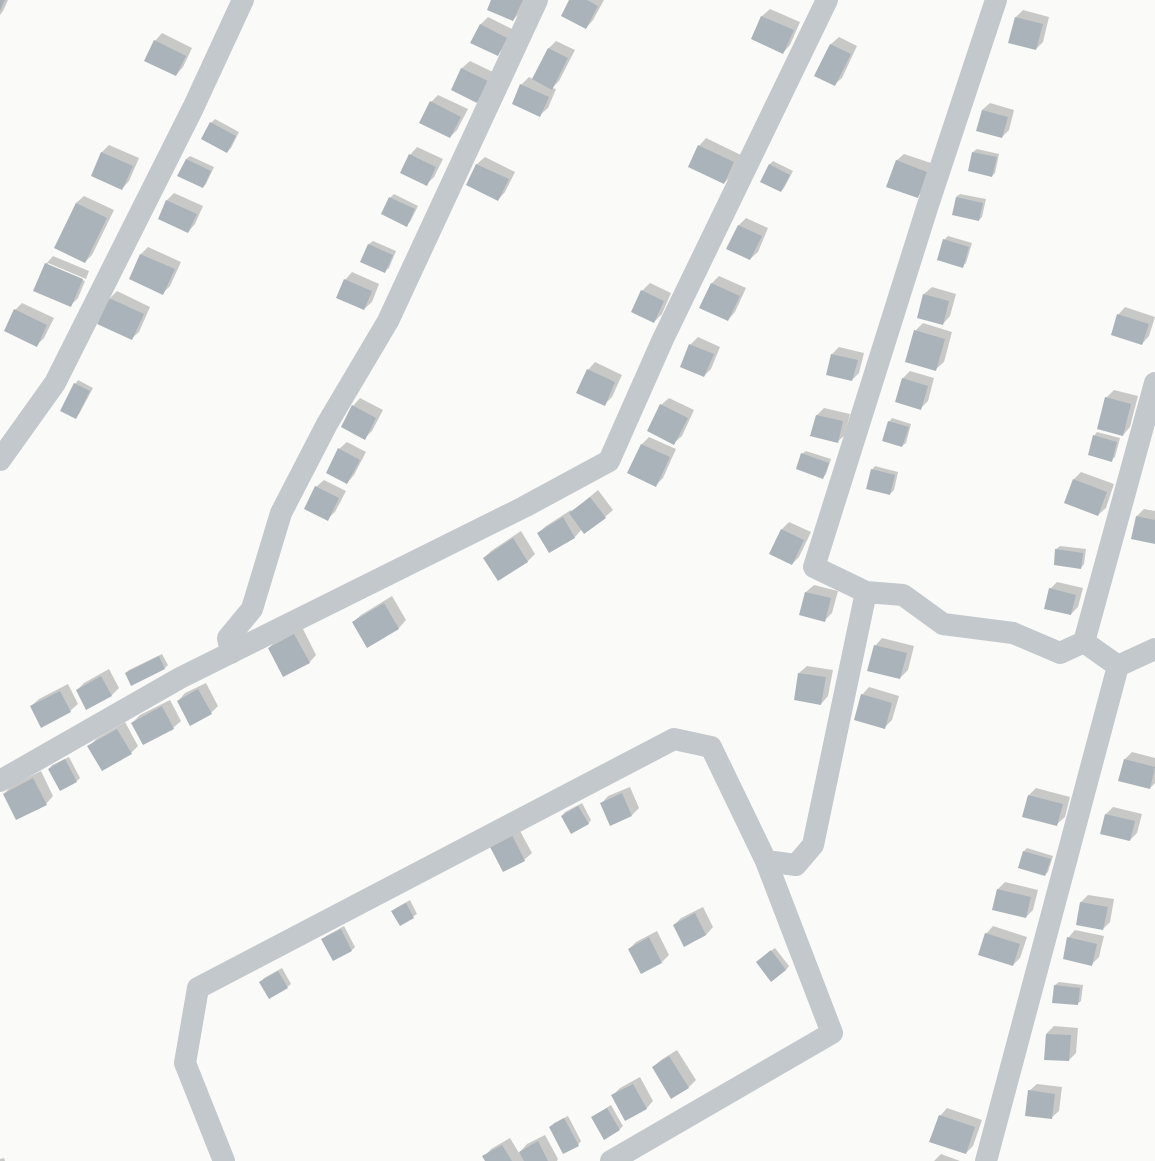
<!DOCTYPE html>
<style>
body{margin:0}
canvas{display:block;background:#fafaf8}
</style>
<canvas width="1155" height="1161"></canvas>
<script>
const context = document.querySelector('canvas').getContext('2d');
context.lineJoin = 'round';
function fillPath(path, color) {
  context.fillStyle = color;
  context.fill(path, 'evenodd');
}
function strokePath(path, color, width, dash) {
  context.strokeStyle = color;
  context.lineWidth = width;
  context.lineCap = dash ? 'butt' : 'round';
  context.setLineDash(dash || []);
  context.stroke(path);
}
fillPath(new Path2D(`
 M0 0H8L3 11 0 15Z
 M492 0H526L520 13 513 20Z
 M570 0H604L593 20 586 28Z
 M770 9 800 22 790 45 783 53 752 39 762 16Z
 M1023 10 1049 17 1043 42 1036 49 1015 18Z
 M488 17 514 30 505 47 497 55 480 25Z
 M162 33 192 48 183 67 176 75 155 41Z
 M839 37 857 46 842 78 834 85 815 76 831 44Z
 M556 41 575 50 559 81 552 88 556 89 548 108 540 115 521 85 529 77 533 79 549 48Z
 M470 61 495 73 477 102 452 89 462 68Z
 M438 95 468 109 457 130 450 137 431 102Z
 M990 103 1014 110 1009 130 1002 137 982 110Z
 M215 119 239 132 231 148 227 152 211 123Z
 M706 138 741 155 731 176 724 183 699 146Z
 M109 145 139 158 129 181 122 189 92 176 102 152Z
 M417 147 443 159 434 177 426 185 410 155Z
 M977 149 999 154 995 173 992 176 973 152Z
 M904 154 934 164 925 190 917 197 896 161Z
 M190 156 214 167 206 184 203 187 186 159Z
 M485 157 515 172 505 192 498 200 467 185 477 164Z
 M773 161 793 171 784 188 781 191 761 181 770 164Z
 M174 193 203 206 195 224 188 232 159 219 167 200Z
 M394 194 418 206 410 222 406 225 390 198Z
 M960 194 986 199 982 217 979 220 956 197Z
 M84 196 114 210 92 255 85 262 55 248 76 203Z
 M746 218 768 228 758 252 750 259 728 248 739 225Z
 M948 236 972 243 966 263 962 267 944 240Z
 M373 241 396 251 389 268 385 271 362 261 369 244Z
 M148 247 181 262 170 286 163 293 130 279 141 254Z
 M53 256 89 271 86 279 48 263V265L85 281 78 298 70 306 46 264Z
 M352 272 379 284 372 302 364 309 345 280Z
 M719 276 746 288 735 312 728 320 701 307 712 283Z
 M650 283 671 293 662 314 654 322 642 291Z
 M932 287 956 294 950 316 943 324 924 294Z
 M117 291 150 307 139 332 131 339 110 298Z
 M22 303 54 318 44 338 36 346 15 310Z
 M1125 307 1155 317 1149 336 1142 344 1118 315Z
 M923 323 952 332 944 362 936 369 915 331Z
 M698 337 720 347 711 369 704 376 690 345Z
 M839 347 864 353 859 373 852 380 832 354Z
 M595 362 622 375 612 397 605 404 588 370Z
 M910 371 934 378 928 401 920 409 902 379Z
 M78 380 93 388 79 414 76 418 75 384Z
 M1114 390 1138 396 1130 427 1123 435 1106 398Z
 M360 398 383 410 372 431 364 439 353 406Z
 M669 398 694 410 682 436 674 443 661 405Z
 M824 408 850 414 845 435 837 442 811 436 817 415Z
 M892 418 911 424 906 443 902 446 889 422Z
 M1097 432 1120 438 1115 457 1111 460 1094 436Z
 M649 437 676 449 663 478 655 486 628 473 642 444Z
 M347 442 366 452 354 475 347 483 339 449Z
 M806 451 831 459 826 474 823 478 802 454Z
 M875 466 898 472 894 490 890 494 872 470Z
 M1081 472 1114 484 1106 508 1098 515 1065 502 1074 479Z
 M324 480 346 491 335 512 327 519 316 487Z
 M598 490 613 510 605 517 582 529 575 537 550 552 538 533 546 526 571 510 572 512Z
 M1144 509 1155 511V543L1137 516Z
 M789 522 811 532 799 557 792 564 770 553 782 529Z
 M521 531 535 554 528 561 498 580 484 558 491 551Z
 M1060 546 1086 549 1084 564 1081 568 1056 549Z
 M1057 582 1083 588 1078 607 1071 614 1050 589Z
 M814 585 838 591 832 613 824 621 801 615 806 592Z
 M392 596 406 620 399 628 367 646 353 622 361 615Z
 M302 627 316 655 309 663 269 648 276 640Z
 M882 638 914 646 908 670 900 678 875 646Z
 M162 654 168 665 164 669 126 673 129 670Z
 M807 666 833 670 828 696 821 704 795 699 799 673Z
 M109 669 119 688 111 696 77 690 84 683Z
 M206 683 218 706 211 713 178 701 185 693Z
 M68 684 78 704 70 711 31 706 39 699Z
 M869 687 899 696 892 720 884 728 862 695Z
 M170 700 181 721 173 728 132 723 140 715Z
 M125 722 138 746 131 753 89 747 96 739Z
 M1132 752 1155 758V783L1150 788 1125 759Z
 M69 757 80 778 77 781 49 769 52 765Z
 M41 771 53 796 46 804 4 794 11 786Z
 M630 787 639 808 632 815 601 804 608 796Z
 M1036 788 1070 797 1065 817 1057 824 1029 795Z
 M582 803 591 820 588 824 562 816 565 812Z
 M1113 807 1142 814 1137 833 1130 840 1106 814Z
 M519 829 532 853 524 860 491 847Z
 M1027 848 1053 856 1048 872 1045 875 1024 851Z
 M1005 882 1038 890 1033 910 1026 917 998 889Z
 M1088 895 1114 899 1110 922 1103 929 1077 924 1081 902Z
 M410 900 417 914 400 925 392 912 396 908Z
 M703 907 713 927 706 935 684 946 674 925 681 918Z
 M344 926 355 947 352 950 333 960 322 940 326 936Z
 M993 926 1027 937 1020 958 1013 965 986 934Z
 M1075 930 1104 936 1099 957 1092 964 1068 938Z
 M657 931 669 955 662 962 641 973 629 949 636 942Z
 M775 948 789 966 786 970 761 959Z
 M282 968 291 984 287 987 261 982 264 978Z
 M1059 982 1083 985 1081 1001 1077 1004 1055 985Z
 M1054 1026 1078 1028 1076 1053 1069 1060 1045 1059 1046 1034Z
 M677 1050 696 1080 688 1088 653 1067 661 1060Z
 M640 1077 653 1101 646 1109 613 1095 620 1088Z
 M1037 1084 1062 1087 1059 1111 1051 1118 1029 1091Z
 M611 1105 623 1126 620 1129 592 1117Z
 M947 1108 982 1120 973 1146 966 1153 940 1116Z
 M568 1116 581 1141 578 1145 550 1127 554 1123Z
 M545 1135 558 1159 557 1161H486L484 1157 491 1149 510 1138 519 1153 527 1144Z
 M941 1154 960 1161H934Z
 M4 1158 5 1161H0V1159Z`), '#0003');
fillPath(new Path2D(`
 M0 0H5L0 11Z
 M491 0H523L513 21 487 10Z
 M569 0H587L598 6 586 29 561 16Z
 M761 16 794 30 783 54 751 39Z
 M1015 17 1043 24 1036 50 1008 43Z
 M480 24 507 38 498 56 470 43Z
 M154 40 186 56 176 76 144 61Z
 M830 44 851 54 835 86 814 76Z
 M548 48 568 58 552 90 532 79Z
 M461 68 488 81 477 103 451 90Z
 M520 84 549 97 540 117 512 104Z
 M430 101 461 117 450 138 419 123Z
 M982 110 1008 117 1002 138 976 131Z
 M210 122 236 136 227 153 201 139Z
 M698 145 734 162 724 184 688 167Z
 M101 152 133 166 122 190 91 176Z
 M972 152 997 157 992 177 968 171Z
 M409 154 436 167 427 186 400 173Z
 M186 159 211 171 203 188 177 176Z
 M896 160 927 172 918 198 886 187Z
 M476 164 509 179 498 201 466 185Z
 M769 164 790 175 781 192 760 182Z
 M389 197 415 209 407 227 381 214Z
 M956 197 983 203 979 221 952 215Z
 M166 200 197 214 188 233 158 219Z
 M76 203 107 218 85 263 54 248Z
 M738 225 762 236 750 260 726 249Z
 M943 239 969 247 963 268 937 260Z
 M368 244 393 255 385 273 360 262Z
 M140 254 175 269 163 295 129 279Z
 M45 263 83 279 71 307 33 291Z
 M344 279 372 291 364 310 336 298Z
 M711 283 740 296 728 321 699 308Z
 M641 290 664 301 654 323 631 312Z
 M923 294 949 301 943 325 917 318Z
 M109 298 144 314 132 340 97 324Z
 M14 309 47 325 37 347 4 331Z
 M1117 314 1149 324 1142 345 1111 335Z
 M914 330 945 339 936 371 905 362Z
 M689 344 714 354 704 377 680 367Z
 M831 354 858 360 852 381 826 375Z
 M587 369 615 382 605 406 576 393Z
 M902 378 928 386 921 410 895 402Z
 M74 383 90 391 76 419 60 411Z
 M1105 397 1131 404 1123 436 1097 429Z
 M660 404 688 418 674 445 647 431Z
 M352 405 376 418 365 440 341 427Z
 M816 415 843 421 838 443 810 436Z
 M888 421 909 427 902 447 882 441Z
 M1093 435 1117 442 1112 462 1088 455Z
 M641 444 670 457 656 487 627 473Z
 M338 448 360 460 347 484 326 473Z
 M801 453 829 463 823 479 796 469Z
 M871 469 895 475 890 495 866 489Z
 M1073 479 1107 492 1098 516 1064 503Z
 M315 486 339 498 328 521 304 509Z
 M590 497 606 518 584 534 569 513Z
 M1136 516 1155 520V544L1131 539Z
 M563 517 575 538 549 553 537 533Z
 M781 529 804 540 792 565 769 554Z
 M513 538 528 562 498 581 483 558Z
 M1055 549 1083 553 1081 569 1054 565Z
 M1049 588 1076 595 1071 615 1044 609Z
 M805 592 831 598 825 622 799 615Z
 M384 603 399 629 367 648 352 622Z
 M294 634 310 663 283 677 268 648Z
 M874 645 907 653 900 679 867 671Z
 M159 656 165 669 131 686 125 673Z
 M798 673 826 677 821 705 794 700Z
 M101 676 112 696 86 710 76 690Z
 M198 689 212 714 190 726 177 701Z
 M60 691 71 712 41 728 30 706Z
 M861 694 892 703 885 729 854 720Z
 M162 706 174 729 143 745 131 723Z
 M117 729 132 754 102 771 87 746Z
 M65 759 77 782 60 791 48 769Z
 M1124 759 1155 767 1150 789 1118 781Z
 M33 778 47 805 16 820 3 794Z
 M622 793 632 816 610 826 600 803Z
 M1028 795 1063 804 1057 826 1022 817Z
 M578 806 589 824 571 834 561 816Z
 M1105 814 1135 821 1130 841 1100 834Z
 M512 835 525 861 503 872 490 847Z
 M1023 851 1051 859 1045 876 1018 868Z
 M997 889 1031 897 1026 918 992 910Z
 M1080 902 1108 907 1103 930 1076 925Z
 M406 903 414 918 400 926 391 911Z
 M695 913 706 935 684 947 673 925Z
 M341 929 352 951 333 961 321 939Z
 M985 933 1020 944 1013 966 978 955Z
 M649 937 662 963 641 974 628 949Z
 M1067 937 1097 944 1092 966 1063 959Z
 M771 950 786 970 771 982 756 962Z
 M278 971 288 988 269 999 259 982Z
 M1054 985 1080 988 1078 1005 1052 1003Z
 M1046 1034 1071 1035 1069 1061 1044 1060Z
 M669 1056 689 1088 671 1099 652 1067Z
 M633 1084 647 1109 625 1121 611 1095Z
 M1028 1090 1055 1094 1052 1119 1025 1116Z
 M607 1108 620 1130 604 1140 591 1117Z
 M939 1115 975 1127 966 1154 929 1142Z
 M564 1118 579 1146 563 1154 549 1127Z
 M538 1141 548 1161H524L519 1152Z
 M502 1145 512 1161H485L482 1156Z`), '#aab3b9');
strokePath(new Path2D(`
 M996 0 927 208 814 567 866 592 903 595 943 624 1013 633 1060 653 1084 642
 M0 460 55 383 193 108 243 0
 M231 653 228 638 252 609 281 513 327 424 388 321 537 0
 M1118 666 1155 649
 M0 781 180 678 524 507 609 461 663 339 827 0
 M766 861 796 865 813 845 866 592
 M224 1161 185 1063 198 988 674 739 711 747 766 861 832 1033 611 1161
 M986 1161 1118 666 1084 642 1155 383`), '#c3c8cc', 22);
</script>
